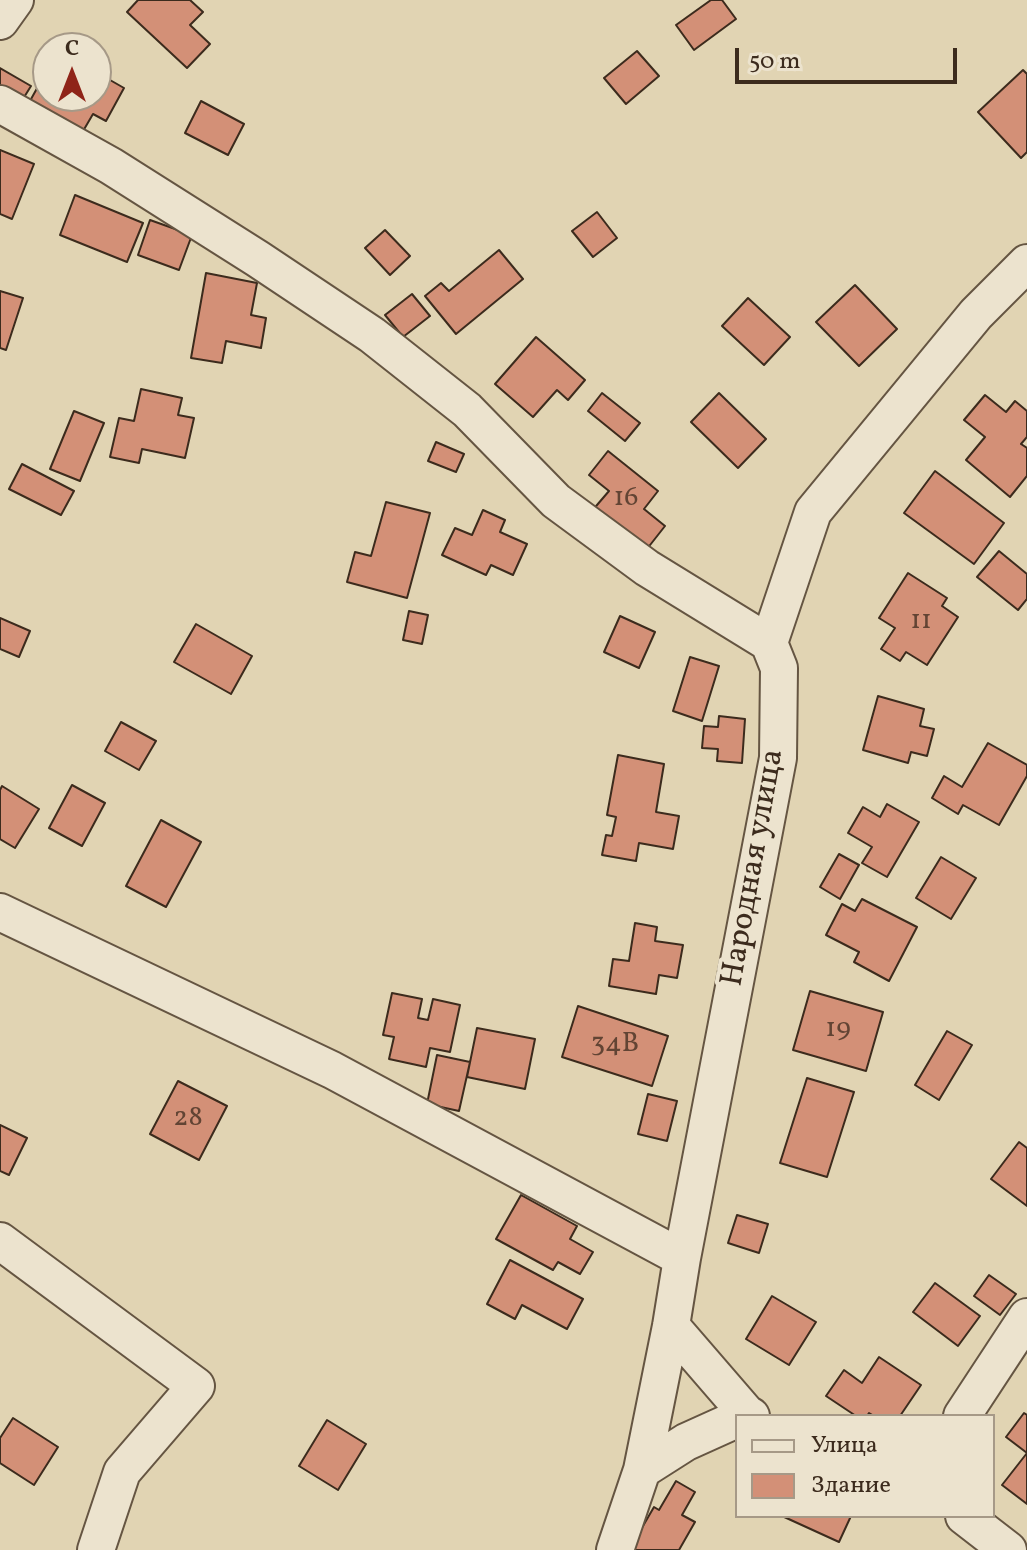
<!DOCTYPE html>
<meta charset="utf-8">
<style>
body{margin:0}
#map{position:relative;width:1027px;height:1550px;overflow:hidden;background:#e1d4b3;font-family:Vollkorn,serif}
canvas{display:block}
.legend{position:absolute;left:735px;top:1414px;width:260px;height:104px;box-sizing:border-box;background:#ece3ce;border:2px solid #a69987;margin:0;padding:10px 14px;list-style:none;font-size:24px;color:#3c2b1d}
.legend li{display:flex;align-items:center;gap:16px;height:40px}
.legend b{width:40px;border:2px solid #a69987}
.north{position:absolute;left:32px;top:32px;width:80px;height:80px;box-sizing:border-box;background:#ece3ce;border:2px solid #a69987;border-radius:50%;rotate:0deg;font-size:22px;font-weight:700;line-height:32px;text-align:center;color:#3c2b1d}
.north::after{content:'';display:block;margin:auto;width:28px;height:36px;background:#8f2418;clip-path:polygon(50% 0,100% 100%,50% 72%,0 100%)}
.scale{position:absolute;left:735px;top:48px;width:222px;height:36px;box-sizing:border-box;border:4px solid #3c2b1d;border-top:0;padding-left:10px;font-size:24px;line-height:28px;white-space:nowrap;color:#3c2b1d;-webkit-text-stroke:6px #ece3ce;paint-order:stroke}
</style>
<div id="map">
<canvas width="1027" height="1550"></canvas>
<ul class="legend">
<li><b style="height:10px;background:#ece3ce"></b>Улица</li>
<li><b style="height:22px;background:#d39077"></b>Здание</li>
</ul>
<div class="north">С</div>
<div class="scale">50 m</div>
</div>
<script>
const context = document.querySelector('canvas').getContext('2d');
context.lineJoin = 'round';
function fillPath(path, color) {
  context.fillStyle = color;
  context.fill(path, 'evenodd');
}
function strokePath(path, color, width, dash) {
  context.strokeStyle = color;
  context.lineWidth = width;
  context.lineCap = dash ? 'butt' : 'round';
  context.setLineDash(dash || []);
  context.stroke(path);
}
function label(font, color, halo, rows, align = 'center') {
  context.font = font + ' Vollkorn,serif';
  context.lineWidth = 8;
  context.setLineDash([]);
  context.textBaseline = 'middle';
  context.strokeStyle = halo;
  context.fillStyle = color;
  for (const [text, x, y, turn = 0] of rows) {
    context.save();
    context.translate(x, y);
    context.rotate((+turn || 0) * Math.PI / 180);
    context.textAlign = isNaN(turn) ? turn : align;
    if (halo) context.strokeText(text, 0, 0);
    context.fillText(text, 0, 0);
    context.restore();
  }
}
const building = new Path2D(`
 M138 0H190L203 12 190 25 210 44 187 68 127 12Z
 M711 0H722L736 19 694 50 676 25Z
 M637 51 659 76 626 104 604 78Z
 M0 68 31 86 18 107 0 97Z
 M1023 70 1027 74V152L1021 158 978 112Z
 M96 72 124 88 106 121 93 114 79 138 26 108 40 83 48 87V96H96Z
 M201 101 244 124 228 155 185 133Z
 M0 150 34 164 12 219 0 214Z
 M75 195 143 223 127 262 60 235Z
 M597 212 617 238 593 257 572 231Z
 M150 220 192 235 179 270 138 255Z
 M385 230 410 256 390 275 365 248Z
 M499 250 523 279 456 334 425 296 441 283 449 291Z
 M206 273 257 283 251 315 266 318 261 348 226 341 222 363 191 358Z
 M855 285 897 329 859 366 816 322Z
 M0 291 23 298 6 350 0 348Z
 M412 294 430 316 403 337 385 315Z
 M748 298 790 337 764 365 722 326Z
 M536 337 585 380 568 400 557 390 533 417 495 384Z
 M141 389 182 398 178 415 194 418 185 458 142 449 139 463 110 457 119 418 134 421Z
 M602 393 640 423 625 441 588 411Z
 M719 393 766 439 738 468 691 422Z
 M985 395 1006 412 1015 401 1027 411V437L1021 444 1027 448V476L1010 497 966 460 985 437 964 420Z
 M74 411 104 423 80 481 50 469Z
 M436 442 464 454 456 472 428 461Z
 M608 451 658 491 644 509 665 526 643 554 591 512 609 491 589 475Z
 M22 464 74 491 61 515 9 489Z
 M935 471 1004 523 974 564 904 513Z
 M386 502 430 513 407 598 347 582 355 552 371 556Z
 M483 510 505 520 500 532 527 544 513 575 491 565 486 575 442 555 455 528 472 535Z
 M999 551 1027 574V599L1018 610 977 577Z
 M908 573 947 598 942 606 958 617 927 665 906 652 900 661 881 649 895 628 879 618Z
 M409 611 428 615 422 644 403 640Z
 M620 616 655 632 639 668 604 652Z
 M0 618 30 631 19 657 0 649Z
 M196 624 252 656 231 694 174 662Z
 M690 657 719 666 702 721 673 711Z
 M878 696 924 709 920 726 934 729 927 756 911 752 908 763 863 750Z
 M719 716 745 719 742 763 717 761 718 749 702 748 704 726 718 727Z
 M121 722 156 741 139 770 105 751Z
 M988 743 1027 765V776L999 825 963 805 958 814 932 798 944 776 962 787Z
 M618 755 664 764 656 812 679 816 673 849 639 843 636 861 602 855 606 835 612 836 616 817 607 815Z
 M72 785 105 803 82 846 49 828Z
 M2 786 39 809 15 848 0 839V790Z
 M887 804 919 822 887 877 862 863 872 847 848 833 863 807 880 817Z
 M161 820 201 842 166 907 126 886Z
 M839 854 859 865 840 899 820 887Z
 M941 857 976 878 951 919 916 898Z
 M862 899 917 927 889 981 854 962 859 952 826 935 842 904 855 911Z
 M635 923 657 927 655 941 683 945 677 978 659 975 656 994 609 986 613 959 629 961Z
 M810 991 883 1012 866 1071 793 1050Z
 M392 993 422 999 418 1018 428 1020 433 999 460 1005 450 1052 430 1048 426 1067 389 1059 394 1037 383 1035Z
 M578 1006 668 1036 652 1086 562 1057Z
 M477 1028 535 1039 525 1089 467 1077Z
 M947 1031 972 1045 939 1100 915 1085Z
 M437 1055 470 1062 459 1111 427 1104Z
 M807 1078 854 1092 827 1177 780 1163Z
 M178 1081 227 1106 199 1160 150 1134Z
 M648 1094 677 1101 667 1141 638 1134Z
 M0 1125 27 1138 9 1175 0 1171Z
 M1019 1142 1027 1148V1206L991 1179Z
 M521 1195 577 1226 570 1239 593 1252 580 1274 558 1262 553 1270 496 1239Z
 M737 1215 768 1224 759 1253 728 1243Z
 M510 1260 583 1299 567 1329 522 1305 515 1319 487 1304Z
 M989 1275 1016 1294 1000 1315 974 1296Z
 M935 1283 980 1316 958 1346 913 1312Z
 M772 1296 816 1322 789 1365 746 1339Z
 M879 1357 921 1385 900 1416H874L869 1413 867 1416H856L826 1396 844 1370 862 1383Z
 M1024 1413 1027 1415V1453L1006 1437Z
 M13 1418 58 1447 34 1485 0 1463V1438Z
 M327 1420 366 1444 338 1490 299 1466Z
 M1027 1453V1504L1002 1485Z
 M676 1481 695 1492 682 1515 695 1522 679 1550H629L654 1507 659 1510Z
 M782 1516H851L839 1542Z`);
fillPath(building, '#d39077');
strokePath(building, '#3c2b1d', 2);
const minor = new Path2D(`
 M0 21 15 0
 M0 104 111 166 258 259 372 335 467 410 556 501 647 568 769 643
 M0 912 332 1070 682 1258
 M0 1241 196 1386 122 1472 96 1550
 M671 1326 747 1414 751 1416
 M962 1416 1027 1317
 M642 1470 686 1442 737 1419
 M964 1516 1008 1550
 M615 1550 642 1470 671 1326 682 1258 778 758 779 668 769 643 813 512 976 314 1027 263`);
strokePath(minor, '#655542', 40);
strokePath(minor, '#ece3ce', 36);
label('28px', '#624434', null, [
 ["16",626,500],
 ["11",921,623],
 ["19",838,1031],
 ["34В",615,1046],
 ["28",188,1120]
]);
label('32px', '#3c2b1d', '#ece3ce', [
 ["Народная улица",755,868,-80]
]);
</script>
